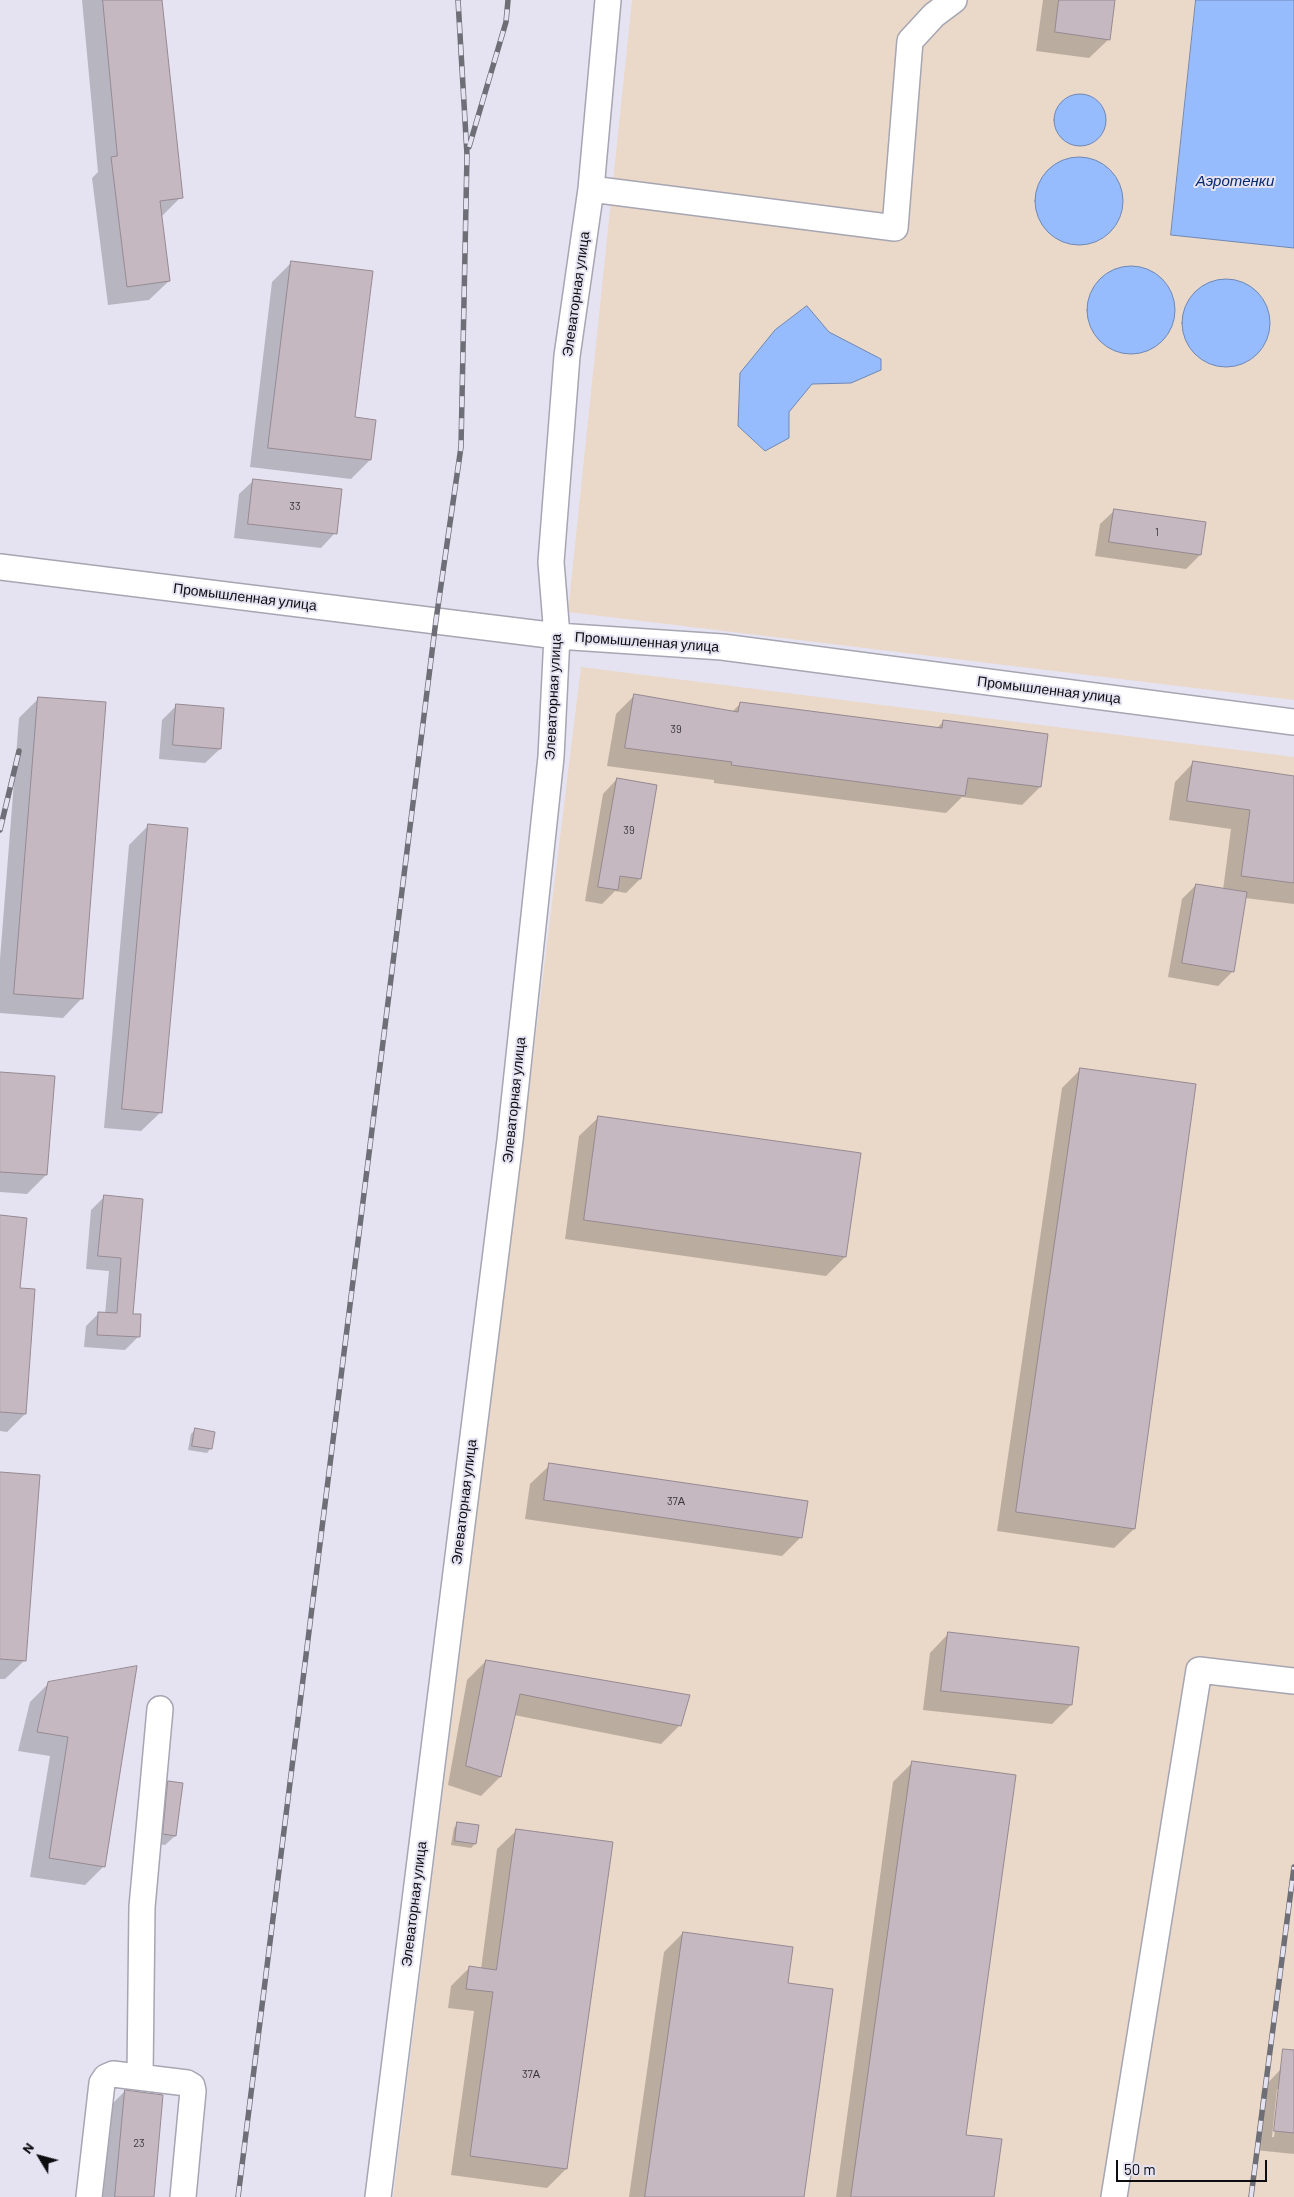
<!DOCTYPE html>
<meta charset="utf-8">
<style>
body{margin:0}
#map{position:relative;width:1294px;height:2197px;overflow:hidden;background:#e5e3f1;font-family:Barlow,sans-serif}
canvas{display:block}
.north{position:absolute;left:15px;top:2132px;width:50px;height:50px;-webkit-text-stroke:4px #e5e3f1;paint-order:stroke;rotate:307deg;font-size:14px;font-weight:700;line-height:20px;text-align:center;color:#0d0d11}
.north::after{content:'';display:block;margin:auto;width:18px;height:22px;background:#0d0d11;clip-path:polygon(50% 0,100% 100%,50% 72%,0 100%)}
.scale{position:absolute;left:1116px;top:2160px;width:151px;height:22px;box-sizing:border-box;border:2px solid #0d0d11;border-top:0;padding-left:6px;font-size:15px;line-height:18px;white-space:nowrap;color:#0d0d11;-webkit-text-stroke:4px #e5e3f1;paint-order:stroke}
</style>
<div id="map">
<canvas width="1294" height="2197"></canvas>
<div class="north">N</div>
<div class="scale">50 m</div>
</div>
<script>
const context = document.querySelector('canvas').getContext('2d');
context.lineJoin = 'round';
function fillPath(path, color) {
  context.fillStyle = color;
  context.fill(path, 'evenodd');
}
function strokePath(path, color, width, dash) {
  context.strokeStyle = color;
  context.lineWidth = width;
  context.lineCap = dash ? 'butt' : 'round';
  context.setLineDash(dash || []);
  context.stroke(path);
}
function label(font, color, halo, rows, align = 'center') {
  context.font = font + ' Barlow,sans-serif';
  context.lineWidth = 4;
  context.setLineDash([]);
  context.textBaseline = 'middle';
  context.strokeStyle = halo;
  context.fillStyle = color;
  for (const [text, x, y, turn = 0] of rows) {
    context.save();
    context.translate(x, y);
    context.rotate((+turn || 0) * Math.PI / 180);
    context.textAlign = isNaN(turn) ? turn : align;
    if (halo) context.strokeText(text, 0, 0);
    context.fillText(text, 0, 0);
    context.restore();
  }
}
fillPath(new Path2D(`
 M632 0H1294V700L568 612Z
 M581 667 1294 757V2197H393Z`), '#ead8c8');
const water = new Path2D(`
 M1196 0H1294V248L1171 235Z
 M1054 120a26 26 0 1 1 52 0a26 26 0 1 1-52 0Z
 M1035 201a44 44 0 1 1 88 0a44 44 0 1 1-88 0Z
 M1087 310a44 44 0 1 1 88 0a44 44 0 1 1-88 0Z
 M1182 323a44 44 0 1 1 88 0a44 44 0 1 1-88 0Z
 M807 306 829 332 881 359V370L851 383 812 384 789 412V438L765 451 738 426 740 373 775 330Z`);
fillPath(water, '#97bcfd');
strokePath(water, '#6e88b6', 1);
fillPath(new Path2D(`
 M82 0H161L181 197 161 217 169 281 149 300 108 305 92 178 98 172Z
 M1043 0H1114L1109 39 1089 58 1036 51Z
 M292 262 370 460 351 479 250 467 272 282Z
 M254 480 335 533 321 548 234 538 239 494Z
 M1115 510 1200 555 1186 569 1095 556 1100 524Z
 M634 696 732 712 740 704 936 729 944 721 1040 787 1022 805 962 797 946 813 714 783V780L607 766 616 714Z
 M39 698 82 998 63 1018 0 1013V959L19 718Z
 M177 705 220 749 205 763 159 759 162 720Z
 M1194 762 1294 777V904L1245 898 1233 971 1218 986 1168 977 1182 899 1196 885 1223 890 1231 829 1169 820 1175 782Z
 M617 779 640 879 626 893 615 891 602 904 585 901 603 794Z
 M148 826 161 1112 141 1131 104 1128 129 845Z
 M1081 1069 1134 1529 1114 1548 997 1531 1062 1088Z
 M0 1073 46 1175 27 1194 0 1192Z
 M599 1117 845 1257 826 1276 565 1239 579 1136Z
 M104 1197 142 1200 132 1315 138 1337 125 1350 84 1347 86 1326 99 1313 105 1314 109 1271 86 1269 91 1210Z
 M0 1216 19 1289 25 1414 7 1432 0 1431Z
 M195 1430 211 1448 207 1453 188 1450 191 1434Z
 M550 1465 801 1537 782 1556 525 1519 530 1484Z
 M0 1473 25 1660 5 1679H0Z
 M949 1633 1071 1705 1052 1724 923 1710 930 1653Z
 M486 1661 680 1725 661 1744 514 1715 500 1777 481 1796 448 1785 467 1680Z
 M136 1667 104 1866 85 1885 30 1877 50 1756 18 1751 30 1702 49 1683Z
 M913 1762 965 2136 993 2197H836L893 1782Z
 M168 1782 175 1836 165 1845 154 1844 159 1792Z
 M458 1823 475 1844 471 1848 451 1845 454 1828Z
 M517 1830 566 2169 547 2188 451 2175 474 2011 448 2008 451 1986 470 1967 481 1969 497 1849Z
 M683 1933 786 1984 803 2197H629L664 1952Z
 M1281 2069 1294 2071V2154L1255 2150 1262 2089ZM1277 2089H1280L1274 2137H1272Z
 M125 2091 152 2197H98L106 2110Z`), '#0003');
const building = new Path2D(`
 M103 0H162L183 198 160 201 170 281 127 287 111 157 117 156Z
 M1059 0H1115L1110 40 1055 32Z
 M291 261 373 271 355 417 376 420 371 460 268 448Z
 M253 479 342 489 337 534 248 524Z
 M1114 509 1206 522 1201 555 1109 542Z
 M634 694 738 712 740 702 942 728 943 720 1048 734 1041 787 968 778 965 796 731 765 732 762 625 748Z
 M38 697 106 702 83 999 14 994Z
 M176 704 224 708 221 749 173 745Z
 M1193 761 1294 776V883L1241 876 1250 810 1187 801Z
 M617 778 657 785 641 879 620 876 618 890 598 887Z
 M148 824 188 828 162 1113 122 1109Z
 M1196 884 1247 892 1234 972 1182 963Z
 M1080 1068 1196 1084 1135 1529 1016 1512Z
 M0 1072 55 1076 47 1175 0 1172Z
 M598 1116 861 1153 846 1257 584 1220Z
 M104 1195 143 1199 133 1314H141L140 1337 97 1335 98 1312 117 1313 121 1258 98 1256Z
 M0 1215 27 1218 20 1288 35 1289 26 1414 0 1412Z
 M195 1428 215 1432 212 1449 192 1446Z
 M549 1463 808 1501 802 1538 544 1500Z
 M0 1472 40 1475 26 1661 0 1659Z
 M948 1632 1079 1647 1072 1705 941 1691Z
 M486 1660 690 1695 681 1726 520 1694 501 1777 466 1766Z
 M137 1666 105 1867 49 1858 68 1737 37 1732 48 1682Z
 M912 1761 1016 1775 966 2135 1002 2139 994 2197H851Z
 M168 1781 183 1783 176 1836 163 1834Z
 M457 1822 479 1825 476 1844 455 1841Z
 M516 1829 613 1842 567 2169 470 2156 493 1992 466 1989 469 1966 496 1970Z
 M683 1932 793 1947 788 1983 833 1989 804 2197H645Z
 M1283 2049 1294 2050V2133L1274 2131Z
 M125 2090 163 2095 154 2197H115Z`);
fillPath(building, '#c5b8c0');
strokePath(building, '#968a92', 1);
const minor = new Path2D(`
 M591 189 895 228 910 41 934 15 954 0
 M0 567 557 636 722 647 1294 722
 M140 2076 142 1907 160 1709
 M89 2197 102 2083 106 2077 113 2074 187 2083 192 2086 193 2091 183 2197
 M378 2197 510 1140 551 757 557 636 551 562 567 356 591 189 608 0
 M1114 2197 1199 1670 1294 1681`);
strokePath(minor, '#a6a5b2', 28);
strokePath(minor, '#fff', 25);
const rail = new Path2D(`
 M469 147 506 22 508 0
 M0 830 19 751
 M238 2197 436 620 461 447 467 155 458 0
 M1251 2197 1294 1867`);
strokePath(rail, '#6e6e76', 5.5);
strokePath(rail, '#e5e3f1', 4, [11]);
label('11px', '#3b383d', null, [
 ["33",295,506],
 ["1",1157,532],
 ["39",676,729],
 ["39",629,830],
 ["37А",676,1501],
 ["37А",531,2074],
 ["23",139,2143]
]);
label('14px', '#0d0d11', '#e5e3f1', [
 ["Элеваторная улица",576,294,-82],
 ["Промышленная улица",245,597,7],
 ["Промышленная улица",647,642,4],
 ["Промышленная улица",1049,690,7],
 ["Элеваторная улица",553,697,-87],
 ["Элеваторная улица",514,1100,-84],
 ["Элеваторная улица",464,1502,-83],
 ["Элеваторная улица",414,1904,-83]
]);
label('italic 15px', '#052a6e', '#e5e3f1', [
 ["Аэротенки",1235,181]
]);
</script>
